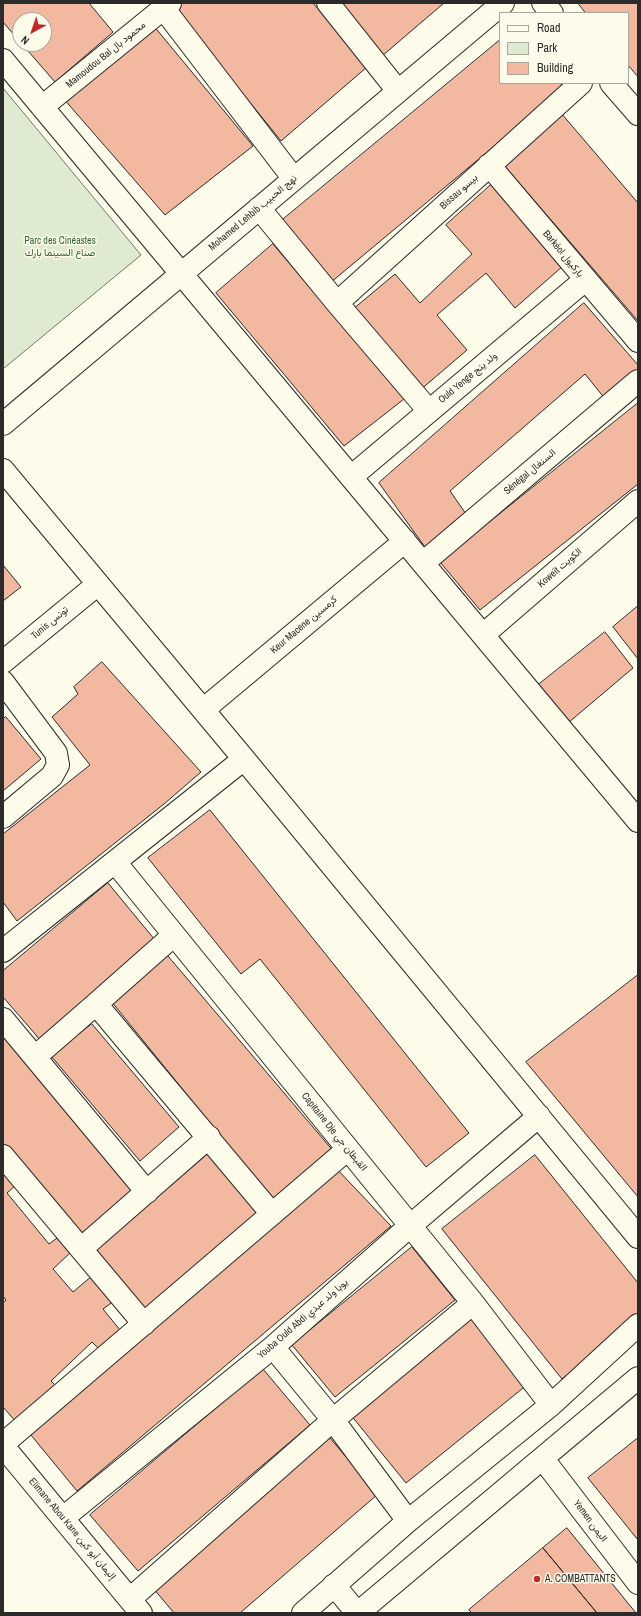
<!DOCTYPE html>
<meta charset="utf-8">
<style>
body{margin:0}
#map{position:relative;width:641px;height:1616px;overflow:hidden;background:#fdfbea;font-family:"Archivo Narrow",sans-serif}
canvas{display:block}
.frame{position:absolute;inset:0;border:4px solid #2b2b2b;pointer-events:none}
.legend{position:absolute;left:499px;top:12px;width:130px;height:72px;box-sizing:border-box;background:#fdfbea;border:1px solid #a9a89e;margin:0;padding:5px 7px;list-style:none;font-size:12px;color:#2b2b2b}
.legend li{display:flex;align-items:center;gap:8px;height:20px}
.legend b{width:20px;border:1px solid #a9a89e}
.north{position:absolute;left:12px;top:12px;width:40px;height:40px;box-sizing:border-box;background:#fdfbea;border:1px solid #a9a89e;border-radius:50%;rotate:220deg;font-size:11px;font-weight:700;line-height:16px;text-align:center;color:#2b2b2b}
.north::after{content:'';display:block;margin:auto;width:14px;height:18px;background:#c62828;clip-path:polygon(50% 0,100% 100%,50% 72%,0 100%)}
</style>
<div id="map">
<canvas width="641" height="1616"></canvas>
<div class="frame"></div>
<ul class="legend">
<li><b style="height:5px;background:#fdfbea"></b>Road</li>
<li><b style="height:11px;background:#deebd1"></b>Park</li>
<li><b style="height:11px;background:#f2b8a0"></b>Building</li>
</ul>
<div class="north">N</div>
</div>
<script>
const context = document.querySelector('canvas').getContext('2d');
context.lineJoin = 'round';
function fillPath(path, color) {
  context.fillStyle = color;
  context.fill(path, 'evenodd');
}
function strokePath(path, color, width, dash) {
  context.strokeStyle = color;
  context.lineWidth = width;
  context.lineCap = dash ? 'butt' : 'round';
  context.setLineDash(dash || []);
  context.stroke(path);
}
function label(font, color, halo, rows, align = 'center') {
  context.font = font + ' "Archivo Narrow",Vazirmatn,sans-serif';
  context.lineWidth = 3;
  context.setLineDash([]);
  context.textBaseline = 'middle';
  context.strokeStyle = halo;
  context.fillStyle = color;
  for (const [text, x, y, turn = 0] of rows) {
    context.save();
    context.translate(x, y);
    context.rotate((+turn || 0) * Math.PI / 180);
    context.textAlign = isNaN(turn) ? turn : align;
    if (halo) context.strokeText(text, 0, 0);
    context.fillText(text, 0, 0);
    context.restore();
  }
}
const green = new Path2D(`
 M3 88 141 255 3 369Z`);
fillPath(green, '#deebd1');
strokePath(green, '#74746e', 1);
const building = new Path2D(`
 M3 3H89L113 32 55 82 22 44H44V20H20V42L3 22Z
 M181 3H313L367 67 281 141 174 8Z
 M341 3H444L382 56Z
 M578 3H638V77L628 65V13H586Z
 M153 25 253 146 165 215 63 98Z
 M500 40V83H560L564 88 330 283 280 222Z
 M561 113 638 203V321L502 163Z
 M492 184 563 266 515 308 486 273 437 315 467 350 419 391 352 310 395 274 420 303 472 254 446 225Z
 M273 244 404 399 344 446 216 293Z
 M584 303 638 365V371L606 400 585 374 450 491 466 514 427 550 379 483Z
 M638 403V484L480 610 440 562Z
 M3 565 21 587 3 601Z
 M638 606V659L613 627Z
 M605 632 633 668 568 723 538 685Z
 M102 662 201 772 164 804 17 921 3 902V834L90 765 52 717 78 694 74 687Z
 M6 717 41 759 3 791V719Z
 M210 810 469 1133 426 1167 260 959 241 974 148 858Z
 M108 883 155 940 42 1042 3 997V971Z
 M162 949 335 1153 274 1202 111 1001Z
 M638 975V1197L526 1062Z
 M92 1024 179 1127 140 1161 51 1056Z
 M3 1035 135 1193 78 1238 3 1147Z
 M208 1154 261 1215 140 1313 91 1255Z
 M535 1155 638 1283V1318L562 1379 442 1229Z
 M334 1166 391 1226 77 1491 26 1429Z
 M3 1168 16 1185 7 1193 49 1244 57 1238 70 1253 53 1269 73 1292 93 1275 114 1301 103 1309 120 1330 99 1349 92 1342 51 1381 59 1389 17 1423 3 1407V1303L6 1300 3 1296Z
 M412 1247 455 1300 335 1397 292 1345Z
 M472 1315 528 1384 406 1483 350 1414Z
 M263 1369 310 1425 138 1571 90 1515Z
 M329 1437 378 1494 240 1613H174L153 1588Z
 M638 1438V1540L588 1478Z
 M567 1528 636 1613H597L543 1548Z
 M543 1548 597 1613H472L469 1610Z`);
fillPath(building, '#f2b8a0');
strokePath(building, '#2b2b2b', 1);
const minor = new Path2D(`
 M328 3 398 91
 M543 3 552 13
 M164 9 294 179
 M3 60 638 821
 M611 83 638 114
 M42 107 170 3
 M489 165 638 341
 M259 208 337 303 429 411
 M337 303 581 83
 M3 424 503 3
 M3 470 244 759 638 1237
 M351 477 585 280
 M423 563 638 381
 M483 635 638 501
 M3 662 98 584
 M3 682 56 753 58 765 52 776 3 817
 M203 710 405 541
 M115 862 473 1303 551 1405
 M174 935 96 1004 272 1214
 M3 951 244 759
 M3 1019 147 1192
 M35 1057 96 1004
 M3 1156 144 1324
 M81 1249 209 1137
 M273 1347 333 1420 408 1521
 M3 1444 348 1149
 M3 1446 141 1613
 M543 1459 638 1583
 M63 1518 273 1347 410 1226 539 1116
 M334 1585 357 1613
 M130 1599 333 1420 473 1303
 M303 1613 408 1521 551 1405 638 1325
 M358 1613 638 1378`);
strokePath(minor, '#2b2b2b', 24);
strokePath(minor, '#fdfbea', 22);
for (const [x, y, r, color] of [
 [537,1579,4,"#c62828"]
]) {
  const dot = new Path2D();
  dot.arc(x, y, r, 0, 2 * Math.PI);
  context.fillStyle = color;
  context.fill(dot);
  strokePath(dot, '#fdfbea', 1.5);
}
label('10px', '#2b2b2b', '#fdfbea', [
 ["Mamoudou Bal محمود بال",106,55,-39],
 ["Bissau بيسو",459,192,-42],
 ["Mohamed Lehbib نهج الحبيب",253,213,-40],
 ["Barkéol باركيول",563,254,50],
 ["Ould Yenge ولد ينج",468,378,-40],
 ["Sénégal السنغال",530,472,-40],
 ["Koweït الكويت",560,568,-41],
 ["Tunis تونس",50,623,-40],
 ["Keur Macene كرمسين",304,625,-40],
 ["Capitaine Dje القبطان جي",334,1132,51],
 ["Youba Ould Abdi يوبا ولد عبدي",303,1319,-41],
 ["Yemen اليمن",590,1521,53],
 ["Elimane Abou Kane إليمان أبو كين",72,1529,50]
]);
label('10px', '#34623c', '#fdfbea', [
 ["Parc des Cinéastes",60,241],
 ["صناع السينما بارك",60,253]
]);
label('10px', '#2b2b2b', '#fdfbea', [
 ["A. COMBATTANTS",545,1579]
], 'left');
</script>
